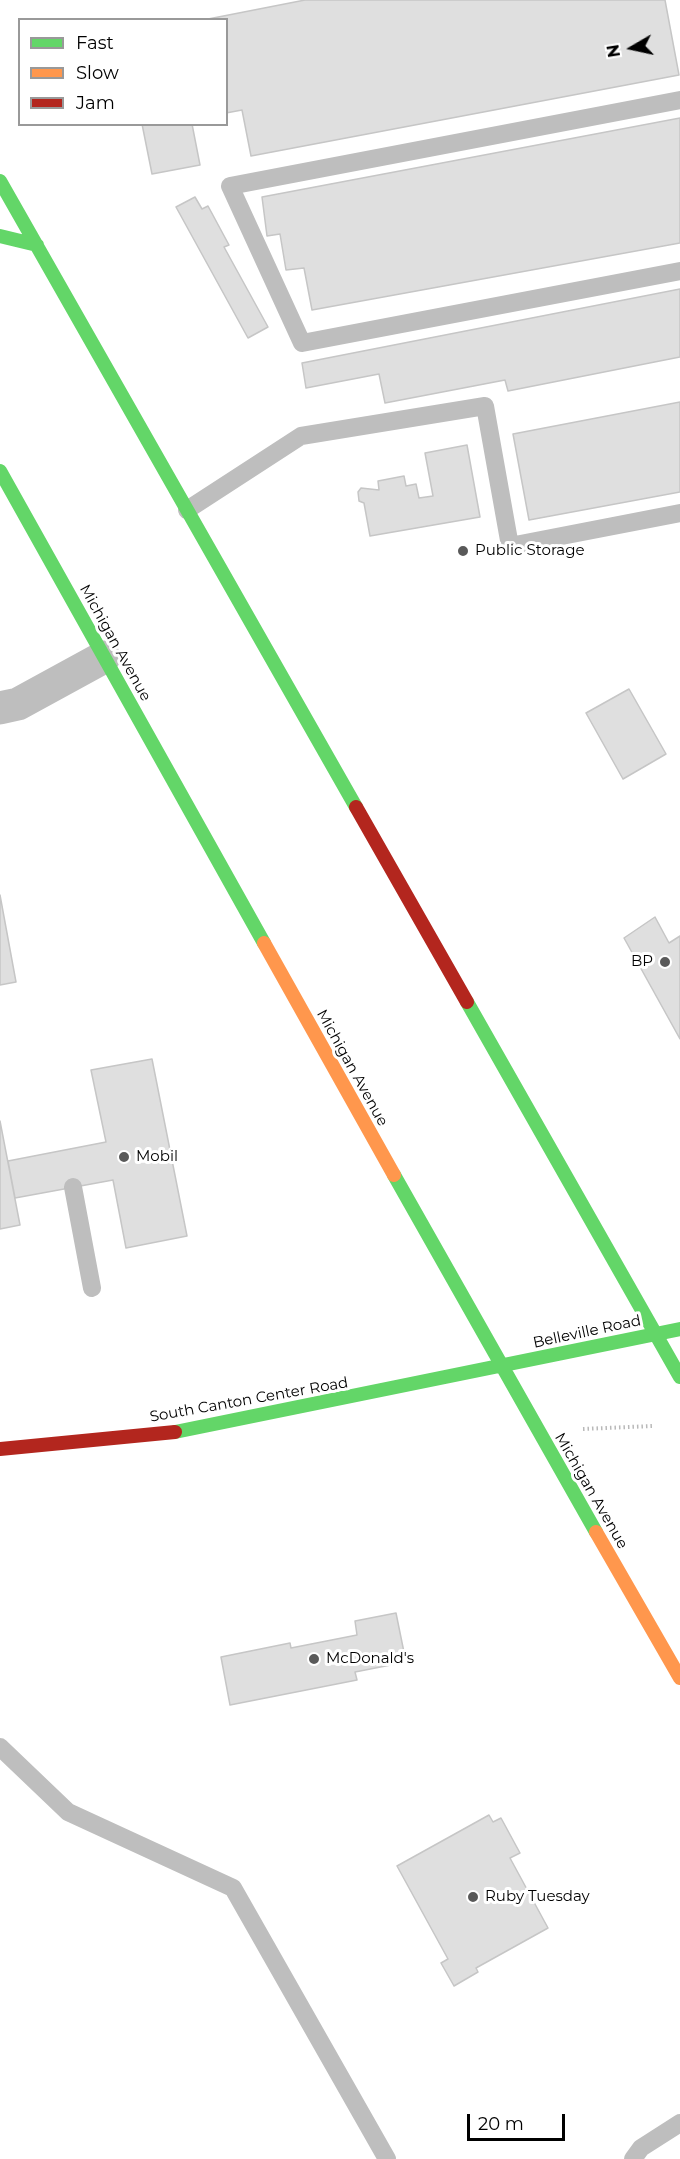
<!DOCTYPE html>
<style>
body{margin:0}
#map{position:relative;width:680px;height:2159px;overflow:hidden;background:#fff;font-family:Montserrat,sans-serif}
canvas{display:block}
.legend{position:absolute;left:18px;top:18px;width:210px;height:108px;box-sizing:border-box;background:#fff;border:2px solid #999;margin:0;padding:8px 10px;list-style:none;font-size:18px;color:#000}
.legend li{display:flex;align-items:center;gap:12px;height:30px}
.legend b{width:30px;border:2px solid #999}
.north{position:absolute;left:602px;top:18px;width:60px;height:60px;-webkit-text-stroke:4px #fff;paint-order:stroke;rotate:261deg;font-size:16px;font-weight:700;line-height:24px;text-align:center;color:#000}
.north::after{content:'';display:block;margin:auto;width:21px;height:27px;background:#000;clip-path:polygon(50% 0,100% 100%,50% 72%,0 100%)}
.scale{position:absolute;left:467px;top:2114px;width:98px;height:27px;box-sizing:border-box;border:3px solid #000;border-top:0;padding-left:8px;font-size:18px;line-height:21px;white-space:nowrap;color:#000;-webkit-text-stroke:4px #fff;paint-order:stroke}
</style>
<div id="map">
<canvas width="680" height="2159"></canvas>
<ul class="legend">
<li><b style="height:8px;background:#63d668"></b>Fast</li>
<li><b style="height:8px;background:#ff974d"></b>Slow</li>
<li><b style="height:8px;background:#b3261e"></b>Jam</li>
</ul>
<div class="north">N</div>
<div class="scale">20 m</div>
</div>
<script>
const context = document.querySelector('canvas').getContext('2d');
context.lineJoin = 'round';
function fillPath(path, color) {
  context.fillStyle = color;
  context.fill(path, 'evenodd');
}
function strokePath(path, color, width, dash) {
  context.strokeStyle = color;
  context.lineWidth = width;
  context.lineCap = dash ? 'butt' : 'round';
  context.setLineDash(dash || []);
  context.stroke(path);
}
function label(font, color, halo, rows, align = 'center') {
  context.font = font + ' Montserrat,sans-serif';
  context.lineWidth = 6;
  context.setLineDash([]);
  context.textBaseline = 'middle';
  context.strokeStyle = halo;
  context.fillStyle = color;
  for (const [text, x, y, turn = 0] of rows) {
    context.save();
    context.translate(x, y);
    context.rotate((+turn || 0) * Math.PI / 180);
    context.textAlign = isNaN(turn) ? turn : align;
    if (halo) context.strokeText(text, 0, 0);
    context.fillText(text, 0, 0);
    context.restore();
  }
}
const building = new Path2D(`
 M305 0H665L679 75 251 156 242 110 226 113V20H203Z
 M680 118V243L312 310 304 268 286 270 280 234 267 236 262 197Z
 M142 124H192L200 165 152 174Z
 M195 197 202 209 208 206 229 245 224 247 268 327 248 338 176 207Z
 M680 289V357L508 391 505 380 385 403 379 374 306 388 302 363Z
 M680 402V492L529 520 513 434Z
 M467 445 480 517 370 536 364 503 359 501 358 492 361 488 379 490 378 481 404 476 406 486 416 484 419 498 433 496 425 453Z
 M629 689 666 754 623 779 586 713Z
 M0 895 16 982 0 985Z
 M655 917 669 943 680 936V1039L624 938Z
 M152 1059 187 1236 126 1248 113 1180 15 1198 8 1161 106 1142 91 1070Z
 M0 1121 20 1225 0 1229Z
 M396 1613 406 1662 355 1672 357 1680 230 1705 221 1657 290 1643 291 1648 357 1635 355 1621Z
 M489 1815 493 1822 501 1818 520 1853 510 1858 548 1928 476 1968 478 1972 454 1986 441 1963 448 1959 397 1866Z`);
fillPath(building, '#dfdfdf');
strokePath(building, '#c6c6c6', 1.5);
strokePath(new Path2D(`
 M583 1429 652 1426`), '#b9b9b9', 4, [1.5, 3]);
strokePath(new Path2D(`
 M680 100 230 186 302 343 680 271
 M187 510 301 436 485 406 510 546 680 513
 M73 1187 92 1288
 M0 1747 68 1812 233 1888 387 2159
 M633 2159 641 2148 680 2123`), '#bebebe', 18);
strokePath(new Path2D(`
 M0 708 18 704 104 657`), '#bebebe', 33);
strokePath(new Path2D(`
 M0 181 356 807
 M0 236 37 245
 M0 471 264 943
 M467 1002 680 1377
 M394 1175 596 1532
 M175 1432 680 1329`), '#63d668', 14);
strokePath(new Path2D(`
 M264 943 394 1175
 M596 1532 680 1678`), '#ff974d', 14);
strokePath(new Path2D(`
 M356 807 467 1002
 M0 1449 175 1432`), '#b3261e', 14);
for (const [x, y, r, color] of [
 [463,551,6,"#595959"],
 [665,962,6,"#595959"],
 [124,1157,6,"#595959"],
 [314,1659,6,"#595959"],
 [473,1897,6,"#595959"]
]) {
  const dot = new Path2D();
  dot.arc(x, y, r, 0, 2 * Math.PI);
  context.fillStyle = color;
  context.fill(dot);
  strokePath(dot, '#fff', 2);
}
label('15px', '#000', '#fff', [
 ["Public Storage",475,551],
 ["BP",653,962,"right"],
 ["Mobil",136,1157],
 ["McDonald's",326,1659],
 ["Ruby Tuesday",485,1897]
], 'left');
label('15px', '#000', '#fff', [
 ["Michigan Avenue",115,643,61],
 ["Michigan Avenue",352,1068,61],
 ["Belleville Road",587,1332,-12],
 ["South Canton Center Road",249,1400,-10],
 ["Michigan Avenue",591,1491,60]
]);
</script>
